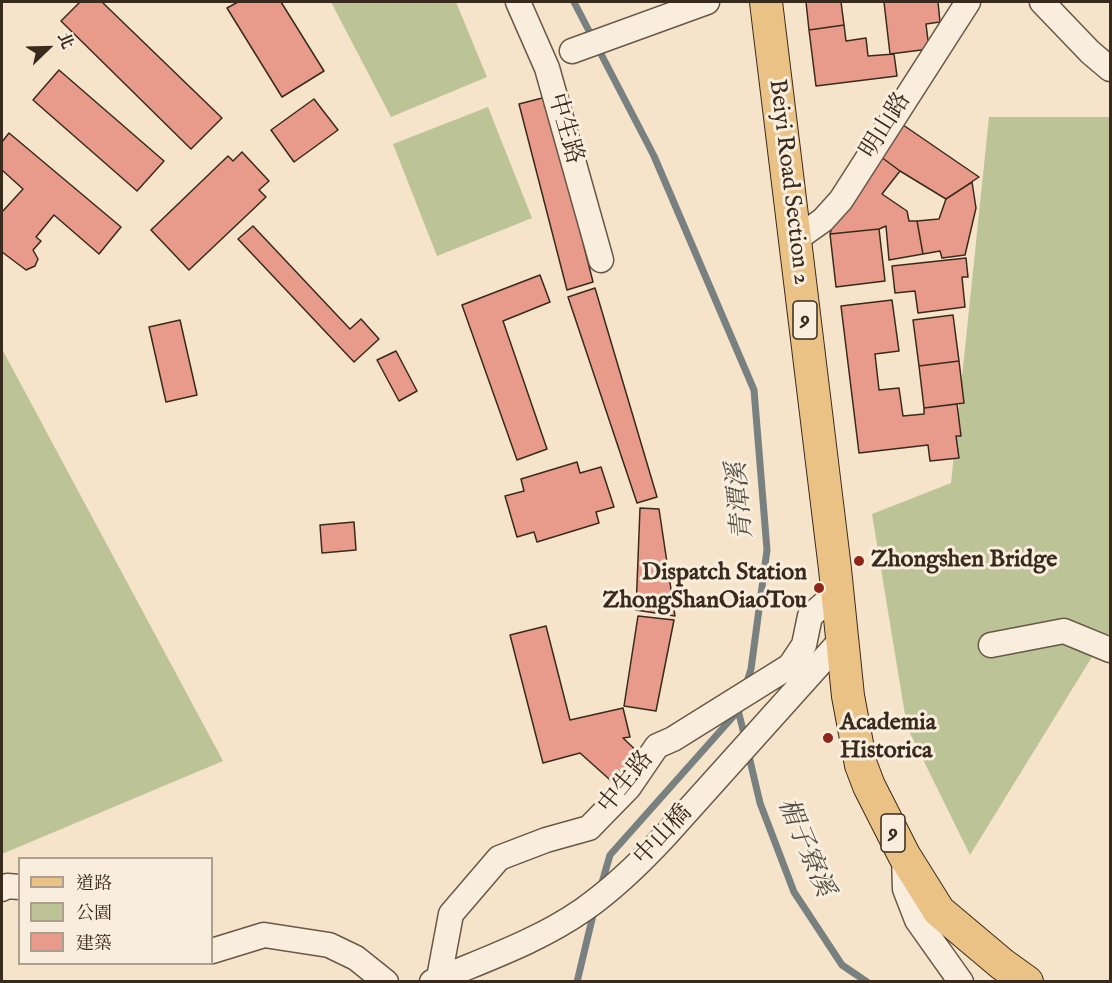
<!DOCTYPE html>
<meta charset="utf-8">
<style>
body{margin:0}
#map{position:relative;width:1112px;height:983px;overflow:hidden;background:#f6e4ca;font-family:"IM FELL English","Noto Serif TC",serif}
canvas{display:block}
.frame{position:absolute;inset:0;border:3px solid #382a1c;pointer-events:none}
.legend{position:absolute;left:18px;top:857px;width:195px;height:108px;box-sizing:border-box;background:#f9eddd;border:2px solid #ac9f90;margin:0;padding:8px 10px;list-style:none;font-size:18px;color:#382a1c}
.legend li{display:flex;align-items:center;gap:12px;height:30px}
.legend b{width:30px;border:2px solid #ac9f90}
.north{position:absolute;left:18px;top:18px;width:60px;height:60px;-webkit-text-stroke:4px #f9eddd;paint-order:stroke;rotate:67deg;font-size:16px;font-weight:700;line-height:24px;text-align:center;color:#382a1c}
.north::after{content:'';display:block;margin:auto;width:21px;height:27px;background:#382a1c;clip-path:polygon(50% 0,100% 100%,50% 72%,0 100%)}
</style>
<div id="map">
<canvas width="1112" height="983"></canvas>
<div class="frame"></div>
<ul class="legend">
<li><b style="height:8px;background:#ebc285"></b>道路</li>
<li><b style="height:16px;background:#bcc497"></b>公園</li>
<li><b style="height:16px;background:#e99b8b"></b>建築</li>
</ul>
<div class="north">北</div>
</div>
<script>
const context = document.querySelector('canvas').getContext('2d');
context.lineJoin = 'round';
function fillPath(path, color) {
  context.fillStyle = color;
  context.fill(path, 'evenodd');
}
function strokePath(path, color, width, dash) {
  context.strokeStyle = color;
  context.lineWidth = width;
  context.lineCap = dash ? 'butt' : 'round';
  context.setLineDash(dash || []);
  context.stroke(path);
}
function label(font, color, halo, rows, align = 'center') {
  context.font = font + ' "IM FELL English","Noto Serif TC",serif';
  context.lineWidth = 6;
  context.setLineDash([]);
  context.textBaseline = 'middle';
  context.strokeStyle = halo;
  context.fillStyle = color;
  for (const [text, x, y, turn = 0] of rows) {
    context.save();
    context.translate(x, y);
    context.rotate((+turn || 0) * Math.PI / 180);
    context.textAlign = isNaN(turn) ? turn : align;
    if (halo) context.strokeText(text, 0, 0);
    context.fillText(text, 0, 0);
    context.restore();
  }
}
fillPath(new Path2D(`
 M331 2H456L487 77 391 117Z
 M488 107 532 218 437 256 393 144Z
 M989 117H1110V633L1103 639 970 855 907 727 872 514 951 483Z
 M2 349 223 761 2 854Z`), '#bcc497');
strokePath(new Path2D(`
 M574 2 654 156 754 390 767 550 751 669 746 685
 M738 710 745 738
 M748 752 760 803 794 892 842 965 867 982
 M601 886 610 855 739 710
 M577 982 594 911`), '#788180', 7);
const building = new Path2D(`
 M80 2H102L222 118 191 149 61 21Z
 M238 2H281L324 71 282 97 227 8Z
 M806 2H841L844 25 809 30Z
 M884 2H938L940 22 926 24 929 49 890 54Z
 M844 25 846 41 866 38 868 56 894 54 897 76 816 86 809 30Z
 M59 70 164 161 137 191 33 100Z
 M546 97 593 282 567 290 519 104Z
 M314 99 338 130 294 162 271 130Z
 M890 116 979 177 946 199 900 171 873 151Z
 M9 133 121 227 99 254 54 215 36 237 41 241 33 250 38 259 35 266 26 270 2 252V212L23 189 2 170V142Z
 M873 151 900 171 882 194 907 211 909 221H917L923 254 889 260 886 226 879 229 830 234 833 224 853 204Z
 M242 152 269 181 259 190 266 197 189 270 151 230 228 156 233 161Z
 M972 182 976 208 965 255 942 258 940 251 923 254 917 221 939 219 946 199Z
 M253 226 350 329 361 319 379 339 354 362 238 239Z
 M879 229 885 281 836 287 830 234Z
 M966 258 968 277H962L965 307 918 313 915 291 895 293 892 266Z
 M540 275 550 302 503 321 547 449 517 460 462 305Z
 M595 288 657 497 637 503 568 297Z
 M892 300 899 351 875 354 879 390 899 388 903 416 924 414V408L957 404 961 436H956L959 458 930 461 928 445 859 453 841 306Z
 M953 315 959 361 919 366 913 320Z
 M180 320 197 395 166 402 149 327Z
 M396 351 417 391 399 401 377 360Z
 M959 361 964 403 924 408 919 366Z
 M577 462 580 473 601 467 614 507 596 512 599 523 537 542 534 532 517 537 505 496 524 491 521 479Z
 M640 508 659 509 675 616 636 610Z
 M354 522 356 550 322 553 320 525Z
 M638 616 674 620 656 711 624 706Z
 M546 626 570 720 623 708 630 737 623 738 641 755 618 787 580 753 543 763 510 635Z`);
fillPath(building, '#e99b8b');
strokePath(building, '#382a1c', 1.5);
const minor = new Path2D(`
 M518 2 547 68 601 260
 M1042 2 1090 52 1110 69
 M572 51 707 2
 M795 240 823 220 841 200 968 2
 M991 645 1064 631 1110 650
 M904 855 905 889 917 920 961 982
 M2 889 7 886 20 887
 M212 951 264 935 329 945 356 958 386 982
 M439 978 451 914 499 858 546 840 589 828 629 787 657 746 673 739 790 666 804 645 810 616 837 593
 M432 982C483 960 537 942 583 910 613 889 640 863 665 836L842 639`);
const major = new Path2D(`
 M766 2 835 569 848 696 861 765 869 786 904 855 939 911 1002 964 1027 982`);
strokePath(minor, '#685848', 27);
strokePath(major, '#382a1c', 34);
strokePath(minor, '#f9eddd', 24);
strokePath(major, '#ebc285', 32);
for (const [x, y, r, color] of [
 [859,561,6,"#8f2418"],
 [819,588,6,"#8f2418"],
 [828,738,6,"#8f2418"]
]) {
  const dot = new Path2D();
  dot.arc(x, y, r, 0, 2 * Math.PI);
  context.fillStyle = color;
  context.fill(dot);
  strokePath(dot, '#f9eddd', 2);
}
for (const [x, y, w] of [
 [805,320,24],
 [893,833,24]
]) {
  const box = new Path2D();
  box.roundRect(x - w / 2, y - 19, w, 38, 4.5);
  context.fillStyle = '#f9eddd';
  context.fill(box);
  strokePath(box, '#382a1c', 1.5);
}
label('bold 22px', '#382a1c', null, [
 ["9",805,320],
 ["9",893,833]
]);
label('24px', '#382a1c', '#f9eddd', [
 ["明山路",887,126,-58],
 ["中生路",564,129,74],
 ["Beiyi Road Section 2",788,182,83],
 ["中生路",627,783,-51],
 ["中山橋",664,836,-47]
]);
label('bold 24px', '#382a1c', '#f9eddd', [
 ["Zhongshen Bridge",871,561],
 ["Dispatch Station",807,574,"right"],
 ["ZhongShanOiaoTou",807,602,"right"],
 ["Academia",840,724],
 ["Historica",840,752]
], 'left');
label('italic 26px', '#534e46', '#f9eddd', [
 ["青潭溪",742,501,-95],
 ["楣子寮溪",804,848,67]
]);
</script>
